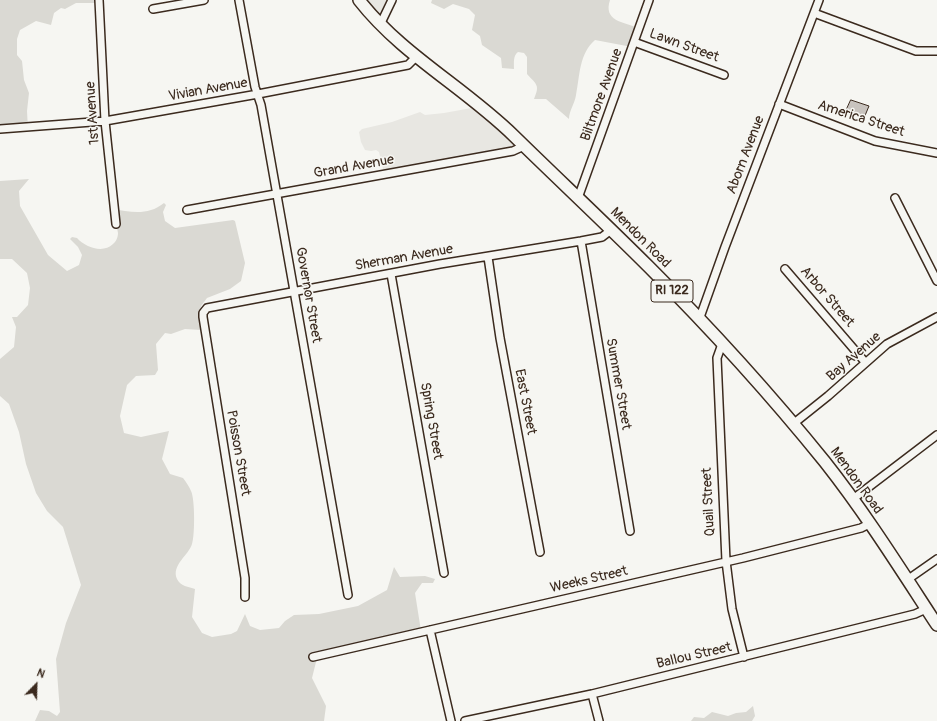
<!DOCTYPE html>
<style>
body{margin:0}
#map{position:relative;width:937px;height:721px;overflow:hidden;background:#f6f6f2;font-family:Pangolin,sans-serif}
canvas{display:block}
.north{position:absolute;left:16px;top:665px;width:40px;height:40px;-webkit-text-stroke:3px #f6f6f2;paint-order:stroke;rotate:23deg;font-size:11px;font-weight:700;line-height:16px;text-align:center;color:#3b2a1e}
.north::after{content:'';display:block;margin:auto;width:14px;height:18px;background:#3b2a1e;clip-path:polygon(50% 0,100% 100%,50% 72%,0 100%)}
</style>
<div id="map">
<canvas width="937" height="721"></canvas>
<div class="north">N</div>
</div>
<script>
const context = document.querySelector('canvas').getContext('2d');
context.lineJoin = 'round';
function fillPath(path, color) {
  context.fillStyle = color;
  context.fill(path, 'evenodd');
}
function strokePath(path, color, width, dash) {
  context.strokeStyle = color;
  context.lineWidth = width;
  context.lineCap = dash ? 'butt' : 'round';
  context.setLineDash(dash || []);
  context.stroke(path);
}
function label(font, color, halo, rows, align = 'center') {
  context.font = font + ' Pangolin,sans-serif';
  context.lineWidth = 3;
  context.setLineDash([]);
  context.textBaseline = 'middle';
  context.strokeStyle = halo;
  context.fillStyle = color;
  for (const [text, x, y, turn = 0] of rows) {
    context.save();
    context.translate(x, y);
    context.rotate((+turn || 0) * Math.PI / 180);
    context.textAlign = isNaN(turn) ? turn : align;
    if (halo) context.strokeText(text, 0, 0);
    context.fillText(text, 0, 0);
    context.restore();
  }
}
fillPath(new Path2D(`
 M354 0H391L380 25Z
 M477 107 520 148 481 160 388 178 385 177 379 152 376 150 371 151 365 150 361 142 359 132 362 129 392 122 420 112 425 115 444 113Z`), '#e8e7e2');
fillPath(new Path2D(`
 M0 0H96L95 3H76L65 9 61 8 54 13 51 25 36 21 20 30 17 39V55L22 61 24 80 29 93 27 111 28 130 0 132Z
 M432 0H610C603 21 623 22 639 28L632 47 595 40C579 54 580 75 576 95 575 103 569 111 569 119L546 99H534C540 85 537 85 527 74V57L524 53 518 52C513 56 514 62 514 69L502 68 501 58 482 45 480 36 472 30 475 15 469 9 453 4 444 9 431 3Z
 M29 179 19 191 20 206 48 255 67 271 79 265 82 255 78 247 70 239 72 237 77 238C85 247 103 254 113 244 116 242 118 237 118 233 117 225 113 218 112 209 131 212 148 216 164 203L166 205 163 212 165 221 175 228 233 220 235 221 245 263 241 281 230 289 207 298 201 306 200 315 201 330 185 329 171 334 165 333 156 344 158 370 155 375 136 376 127 385 120 416 124 433 141 437 169 431 162 459 170 474 183 478C186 482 189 486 191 491 195 499 195 535 192 544 189 555 171 565 177 579 180 586 189 587 195 589L192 617 202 633 212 637 231 634 237 631 245 614 250 626 260 630 279 628 285 621 294 615 319 614 358 606 387 590 394 567 400 577 425 576 435 579 433 583H422L415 593 421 631 318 654 312 678 326 706 324 721H35L40 710 49 711 57 716 60 712 56 659 66 623 81 585 63 527 47 511 36 493 26 464 19 432 9 404 0 396V359L14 347 16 327 12 317H17L28 305 30 288 27 273 12 259H0V181Z
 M753 706 755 716 752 721H691L694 717 704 718 712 712 728 716 736 713 746 712Z`), '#dad9d3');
const building = new Path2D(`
 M851 100 869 106 864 118 846 111Z`);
fillPath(building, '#c8c3be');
strokePath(building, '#3b2a1e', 1);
const minor = new Path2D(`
 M99 0 105 121 116 224
 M239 0 255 87 261 105 348 595
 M153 9 204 0
 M814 13 916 51H937
 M380 25 392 0
 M634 42 724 75
 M779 104 875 141 937 153
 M0 129 105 121 258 94 408 65 416 57
 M578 198 649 0
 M895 198 937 281
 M187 210 513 151 524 146
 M581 241 630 531
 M488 257 500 338 540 552
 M785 269 865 362
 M391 274 444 573
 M699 320 725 247 819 0
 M722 344 717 358 726 561 732 609 744 657
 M793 424 828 396 887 344 937 317
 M853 499 937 435
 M907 580 937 559
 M245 597V578L203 317V313L207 308 440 264 581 241 602 237 611 230
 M430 630 451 721
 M313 657 743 558 861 528 869 524
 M592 694 599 721
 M465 721 592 694 915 614 926 609`);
const primary = new Path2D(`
 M359 0C402 55 464 87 514 136 559 180 605 223 649 267 711 329 770 394 825 462 866 514 901 570 937 625`);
strokePath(minor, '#3b2a1e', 10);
strokePath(primary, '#3b2a1e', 14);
strokePath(minor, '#f6f6f2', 7);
strokePath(primary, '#f6f6f2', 11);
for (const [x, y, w] of [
 [672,291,42]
]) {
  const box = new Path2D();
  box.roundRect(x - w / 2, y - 11, w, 22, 3);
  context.fillStyle = '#f6f6f2';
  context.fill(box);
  strokePath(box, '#3b2a1e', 1);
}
label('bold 13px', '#3b2a1e', null, [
 ["RI 122",672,291]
]);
label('14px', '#3b2a1e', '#f6f6f2', [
 ["Lawn Street",684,46,20],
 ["Vivian Avenue",208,90,-10],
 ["Biltmore Avenue",602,95,-70],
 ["1st Avenue",93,113,-94],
 ["America Street",861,119,18],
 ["Aborn Avenue",746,155,-69],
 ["Grand Avenue",354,167,-10],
 ["Mendon Road",640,238,45],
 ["Sherman Avenue",404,258,-10],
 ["Governor Street",308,295,80],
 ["Arbor Street",827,297,49],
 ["Bay Avenue",854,357,-41],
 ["Summer Street",618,384,80],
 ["East Street",525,402,79],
 ["Spring Street",431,421,80],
 ["Poisson Street",238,453,80],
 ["Mendon Road",856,481,54],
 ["Quail Street",709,502,-93],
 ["Weeks Street",589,580,-13],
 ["Ballou Street",694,656,-13]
]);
</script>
